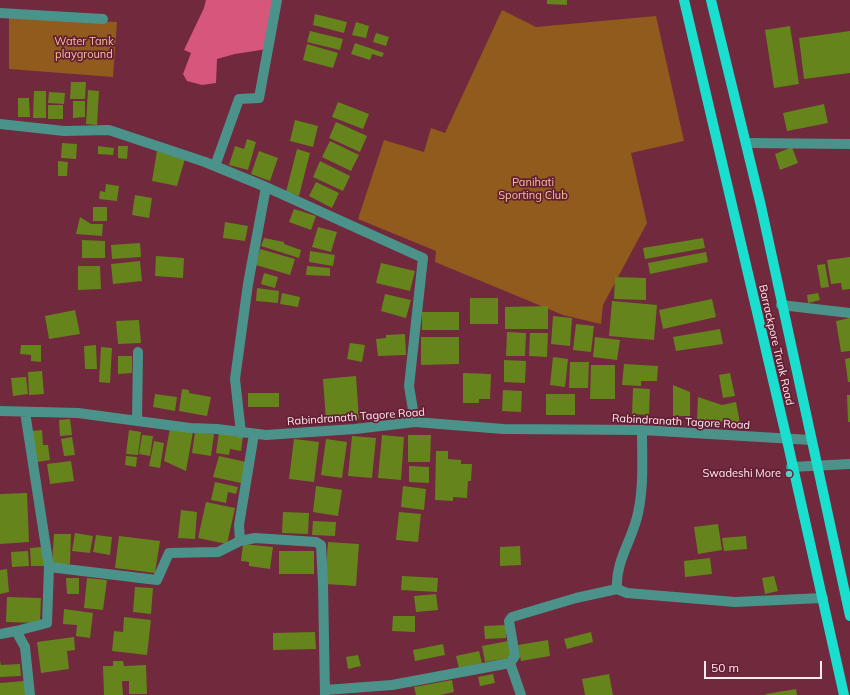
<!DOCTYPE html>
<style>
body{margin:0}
#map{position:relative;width:850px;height:695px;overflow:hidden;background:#70293d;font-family:Mulish,sans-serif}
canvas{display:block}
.scale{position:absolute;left:704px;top:661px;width:118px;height:18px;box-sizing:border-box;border:2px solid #ffecf0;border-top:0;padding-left:5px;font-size:12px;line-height:14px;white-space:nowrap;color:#ffecf0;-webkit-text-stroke:3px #641e33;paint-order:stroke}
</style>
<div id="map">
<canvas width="850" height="695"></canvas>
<div class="scale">50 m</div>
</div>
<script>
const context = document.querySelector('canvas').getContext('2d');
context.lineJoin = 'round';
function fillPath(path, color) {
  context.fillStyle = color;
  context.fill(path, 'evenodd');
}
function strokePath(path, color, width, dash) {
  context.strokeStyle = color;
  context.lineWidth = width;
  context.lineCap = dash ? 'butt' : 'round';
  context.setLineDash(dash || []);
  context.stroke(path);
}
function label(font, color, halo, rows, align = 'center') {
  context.font = font + ' Mulish,sans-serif';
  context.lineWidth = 3.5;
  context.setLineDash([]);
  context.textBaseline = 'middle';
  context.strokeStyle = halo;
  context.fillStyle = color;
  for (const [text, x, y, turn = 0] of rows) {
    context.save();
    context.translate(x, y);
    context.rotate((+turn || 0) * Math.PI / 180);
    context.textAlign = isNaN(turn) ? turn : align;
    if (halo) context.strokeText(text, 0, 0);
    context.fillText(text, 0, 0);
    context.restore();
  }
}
fillPath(new Path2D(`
 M502 10 536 27 656 16 684 141 631 153 647 223 603 305 601 324 563 315 435 262 436 251 358 219 384 140 424 152 431 128 445 133Z
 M9 17 117 22 113 77 9 69Z`), '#905b1d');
fillPath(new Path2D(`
 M206 0H275L267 49 235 54 217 59 216 83 202 85 187 81 183 74 191 53 184 50 204 8Z`), '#d7567b');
fillPath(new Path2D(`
 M547 0H567V5L547 4Z
 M315 14 347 22 344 33 313 25Z
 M356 22 369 26 366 38 352 35Z
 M790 26 799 84 774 88 765 30Z
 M310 31 343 39 340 50 307 42Z
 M850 31V73L804 79 799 38Z
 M376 33 389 37 386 46 373 42Z
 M355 43 384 53 382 57 372 54 370 60 351 54Z
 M307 44 338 53 333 68 303 60Z
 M71 82H86L85 99H70Z
 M88 90 99 91 97 125 86 124Z
 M34 91H46V118H33Z
 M49 92 65 93 64 104 48 103Z
 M18 98H29L30 117H18Z
 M73 101H85V117L73 118Z
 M338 102 369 114 363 129 332 117Z
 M824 104 828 123 787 131 783 113Z
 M48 105H63V119H48Z
 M295 120 318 126 313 147 290 141Z
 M336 122 367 136 360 152 329 138Z
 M247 139 256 142 248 170 229 165 235 146 244 149Z
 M330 141 359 155 351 171 322 157Z
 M62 143 77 144 76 159 61 158Z
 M98 146 114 148 113 155 98 154Z
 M118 146H128L127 159 118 158Z
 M792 147 798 163 780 170 775 154Z
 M297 149 310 153 299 196 286 192Z
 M157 151 185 159 177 186 152 181Z
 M259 151 278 158 270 181 251 174Z
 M58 161 68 162 67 176H58Z
 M320 161 350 176 343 191 313 177Z
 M316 182 339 193 332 208 309 196Z
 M106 184 119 186 117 201 99 199 100 191 105 192Z
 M135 195 152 198 149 218 132 215Z
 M93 207H107V221H93Z
 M294 209 316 216 311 230 289 222Z
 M80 217 91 224H103L102 236 76 234Z
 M225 222 248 226 245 241 223 238Z
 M318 227 337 232 331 252 312 247Z
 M264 238 284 242V244L301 250 299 258 261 246Z
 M703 238 705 248 645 259 643 248Z
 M82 240 105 241V258H82Z
 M140 243 141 257 112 259 111 245Z
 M260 249 295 259 290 275 256 265Z
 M310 251 335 255 333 266 309 262Z
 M706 252 708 262 650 274 648 263Z
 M156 256 184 258 183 278 155 276Z
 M850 257V289L842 290 841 283 831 284 827 260Z
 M140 261 142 281 113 284 111 264Z
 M381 263 415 271 410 291 376 283Z
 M825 264 829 287 821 288 817 265Z
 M78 266H100L101 289 78 290Z
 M307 266 330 268V276L306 275Z
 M264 273 278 277 275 288 261 284Z
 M615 277 646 278V300L614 299Z
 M257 288 279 291 278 303 256 301Z
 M282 293 300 297 298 307 280 304Z
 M818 293 820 300 808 303 807 295Z
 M385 294 411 300 406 318 381 311Z
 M470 298H498V324H470Z
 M712 299 716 317 663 329 659 310Z
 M612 301 657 305 654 340 609 336Z
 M548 306V329H505V307Z
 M75 310 80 334 49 339 45 316Z
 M422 312H459V330H422Z
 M553 316 572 318 570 346 551 344Z
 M850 318V351L841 352 836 321Z
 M139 320 141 343 118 344 116 321Z
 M576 324 594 326 591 352 573 350Z
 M720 329 723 344 676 351 673 337Z
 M507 332 526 333 525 356H506Z
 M530 333H548L547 357 529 356Z
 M405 334 406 355 378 356 376 339 386 338V335Z
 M421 337H459V364L421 365Z
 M595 337 620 340 617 360 593 357Z
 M350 343 365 345 362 362 347 359Z
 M21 345H41V362L31 361V355L20 354Z
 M96 345 97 369H85L84 346Z
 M101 347 112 348 110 383 99 382Z
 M118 356H132V373L118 374Z
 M553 357 568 359 565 387 550 385Z
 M850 358V382H848L845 359Z
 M504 360 526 361 525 383 504 382Z
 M570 362H589L588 388H569Z
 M624 364 658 366 657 381H641V386L622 385Z
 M591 365H615V399H590Z
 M42 371 44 394 29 395 28 372Z
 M463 373 491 374 490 399H479V403H463Z
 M730 373 735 396 723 398 719 375Z
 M356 376 359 419 326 421 323 379Z
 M26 377 28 394 13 396 11 378Z
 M673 385 690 392V416H673Z
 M633 388 650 389 649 415 632 414Z
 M182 389 189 390V393L211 397 207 416 179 411Z
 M503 390 522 391 521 412 502 411Z
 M248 393H279V407H248Z
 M155 394 177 397 175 411 153 407Z
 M546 394H575V415H546Z
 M847 395H850V422H848Z
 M698 397 722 405 736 402 740 423 697 420Z
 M70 419 72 435 60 436 59 420Z
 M170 428 193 432 186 471 164 461Z
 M42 430 43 445H48L50 460 37 462 32 431Z
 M129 430 141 432 138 455 126 454Z
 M195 432 214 434 211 456 192 453Z
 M219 432 243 435 241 451 230 449 229 455 216 453Z
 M142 435 153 436 150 456 139 454Z
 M382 435 404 437 401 480 378 478Z
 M408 435H431L430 462H408Z
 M352 436 376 438 372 478 348 476Z
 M72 437 75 455 64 456 61 439Z
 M294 439 319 442 314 482 289 479Z
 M326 439 347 442 342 478 321 475Z
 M154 441 164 443 160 468 149 466Z
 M436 451H448V459L461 460V464H472L471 481H468L467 498 453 497V501L435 500Z
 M126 456 137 457 136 467 125 465Z
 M219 456 246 462 241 483 213 477Z
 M71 461 74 481 50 484 47 464Z
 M409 466 429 467V483L409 482Z
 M215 482 238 487 236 494 228 492 226 503 211 500Z
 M316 486 342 490 338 516 313 512Z
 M403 486 426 489 424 510 401 507Z
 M27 493 29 542 0 544V494Z
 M206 502 235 508 227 544 198 538Z
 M181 510 197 512 195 539 178 538Z
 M283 512 309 513 308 534 282 533Z
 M399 512 421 514 418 542 396 540Z
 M313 521 336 522 335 536 312 535Z
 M718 524 722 550 698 554 694 527Z
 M75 533 93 536 90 553 72 551Z
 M54 534H71L70 564H52Z
 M96 535 112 537 110 555 93 552Z
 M119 536 160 541 155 573 115 568Z
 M746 536 747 549 724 551 722 538Z
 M328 542 359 544 356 586 325 584Z
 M243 544 273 547 270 569 249 566V562L241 561Z
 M520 546 521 565 500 566V547Z
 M43 547 44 566H31L30 548Z
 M28 551 29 566 12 567 11 552Z
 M279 551H314V574H279Z
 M710 558 712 574 685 577 684 561Z
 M7 569 9 592 0 594V570Z
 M402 576 438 578 437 592 401 590Z
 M774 576 778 591 765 594 762 578Z
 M66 578H79V594H67Z
 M87 578 107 580 103 610 84 608Z
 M135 587 153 588 151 614 133 612Z
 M436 594 438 610 416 612 414 596Z
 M7 597 41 598 40 623 6 622Z
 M64 609 93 613 90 638 76 636 77 625 63 624Z
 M393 616H415V632L392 631Z
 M124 617 151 620 147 655 112 651 114 631 123 632Z
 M506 625V638L485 639 484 626Z
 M315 632 316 649 273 650V633Z
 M591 632 593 642 567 649 564 639Z
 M74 637 75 650 67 651 69 669 41 673 37 642Z
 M548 640 550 656 521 661 518 645Z
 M508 641 511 658 485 662 482 646Z
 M443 644 445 655 415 661 413 650Z
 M479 651 482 663 459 668 456 656Z
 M358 655 361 666 348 669 346 657Z
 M0 661 1 665 20 664 21 676 0 677Z
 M113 661H123L124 666 146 665 147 694H129V681H122L123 695H104L103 666H113Z
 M493 674 495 683 480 686 478 677Z
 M609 674 613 695H585L582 679Z
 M452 680 454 692 440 695H416L414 687Z
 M25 681 26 695H0V683Z
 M796 689 797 695H766V694Z`), '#65841c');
strokePath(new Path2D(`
 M0 13 103 19
 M0 124 64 131 109 130 205 162 266 187 423 258 409 386 415 422
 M746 143 850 144
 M215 166 239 99 259 98 277 0
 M781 305 850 313
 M0 411 78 413 190 428 217 429 266 435 355 429 415 422 503 429 642 430 811 440
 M25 412 49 567
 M137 421 138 352
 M642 430C642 458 644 486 638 513 633 539 615 561 617 589L627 593 735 602 823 598
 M241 433 235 379 248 284 266 187
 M254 434 239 525 240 541 255 538 316 542 321 545 323 584 325 695
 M791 467 850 464
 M16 631 47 623 49 567 157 580 169 553 218 552 240 541
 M0 634 16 631 25 647 30 695
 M510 663 521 695
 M325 690 392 685 510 663 515 656 509 621 512 617 576 598 617 589`), '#4b938a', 10);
strokePath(new Path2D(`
 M684 0 787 440 844 695
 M711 0 761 206 850 616`), '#1adece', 10);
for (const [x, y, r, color] of [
 [789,474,4,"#57cec1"]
]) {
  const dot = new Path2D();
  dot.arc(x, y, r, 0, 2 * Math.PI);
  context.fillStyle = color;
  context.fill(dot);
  strokePath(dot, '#641e33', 1.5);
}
label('11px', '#f2c599', '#641e33', [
 ["Water Tank",84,42],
 ["playground",84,55],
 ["Panihati",533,183],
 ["Sporting Club",533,196]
]);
label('11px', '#ffecf0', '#641e33', [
 ["Barrackpore Trunk Road",776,345,77],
 ["Rabindranath Tagore Road",356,417,-4],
 ["Rabindranath Tagore Road",681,422,3]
]);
label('11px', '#ffecf0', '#641e33', [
 ["Swadeshi More",781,474]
], 'right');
</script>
